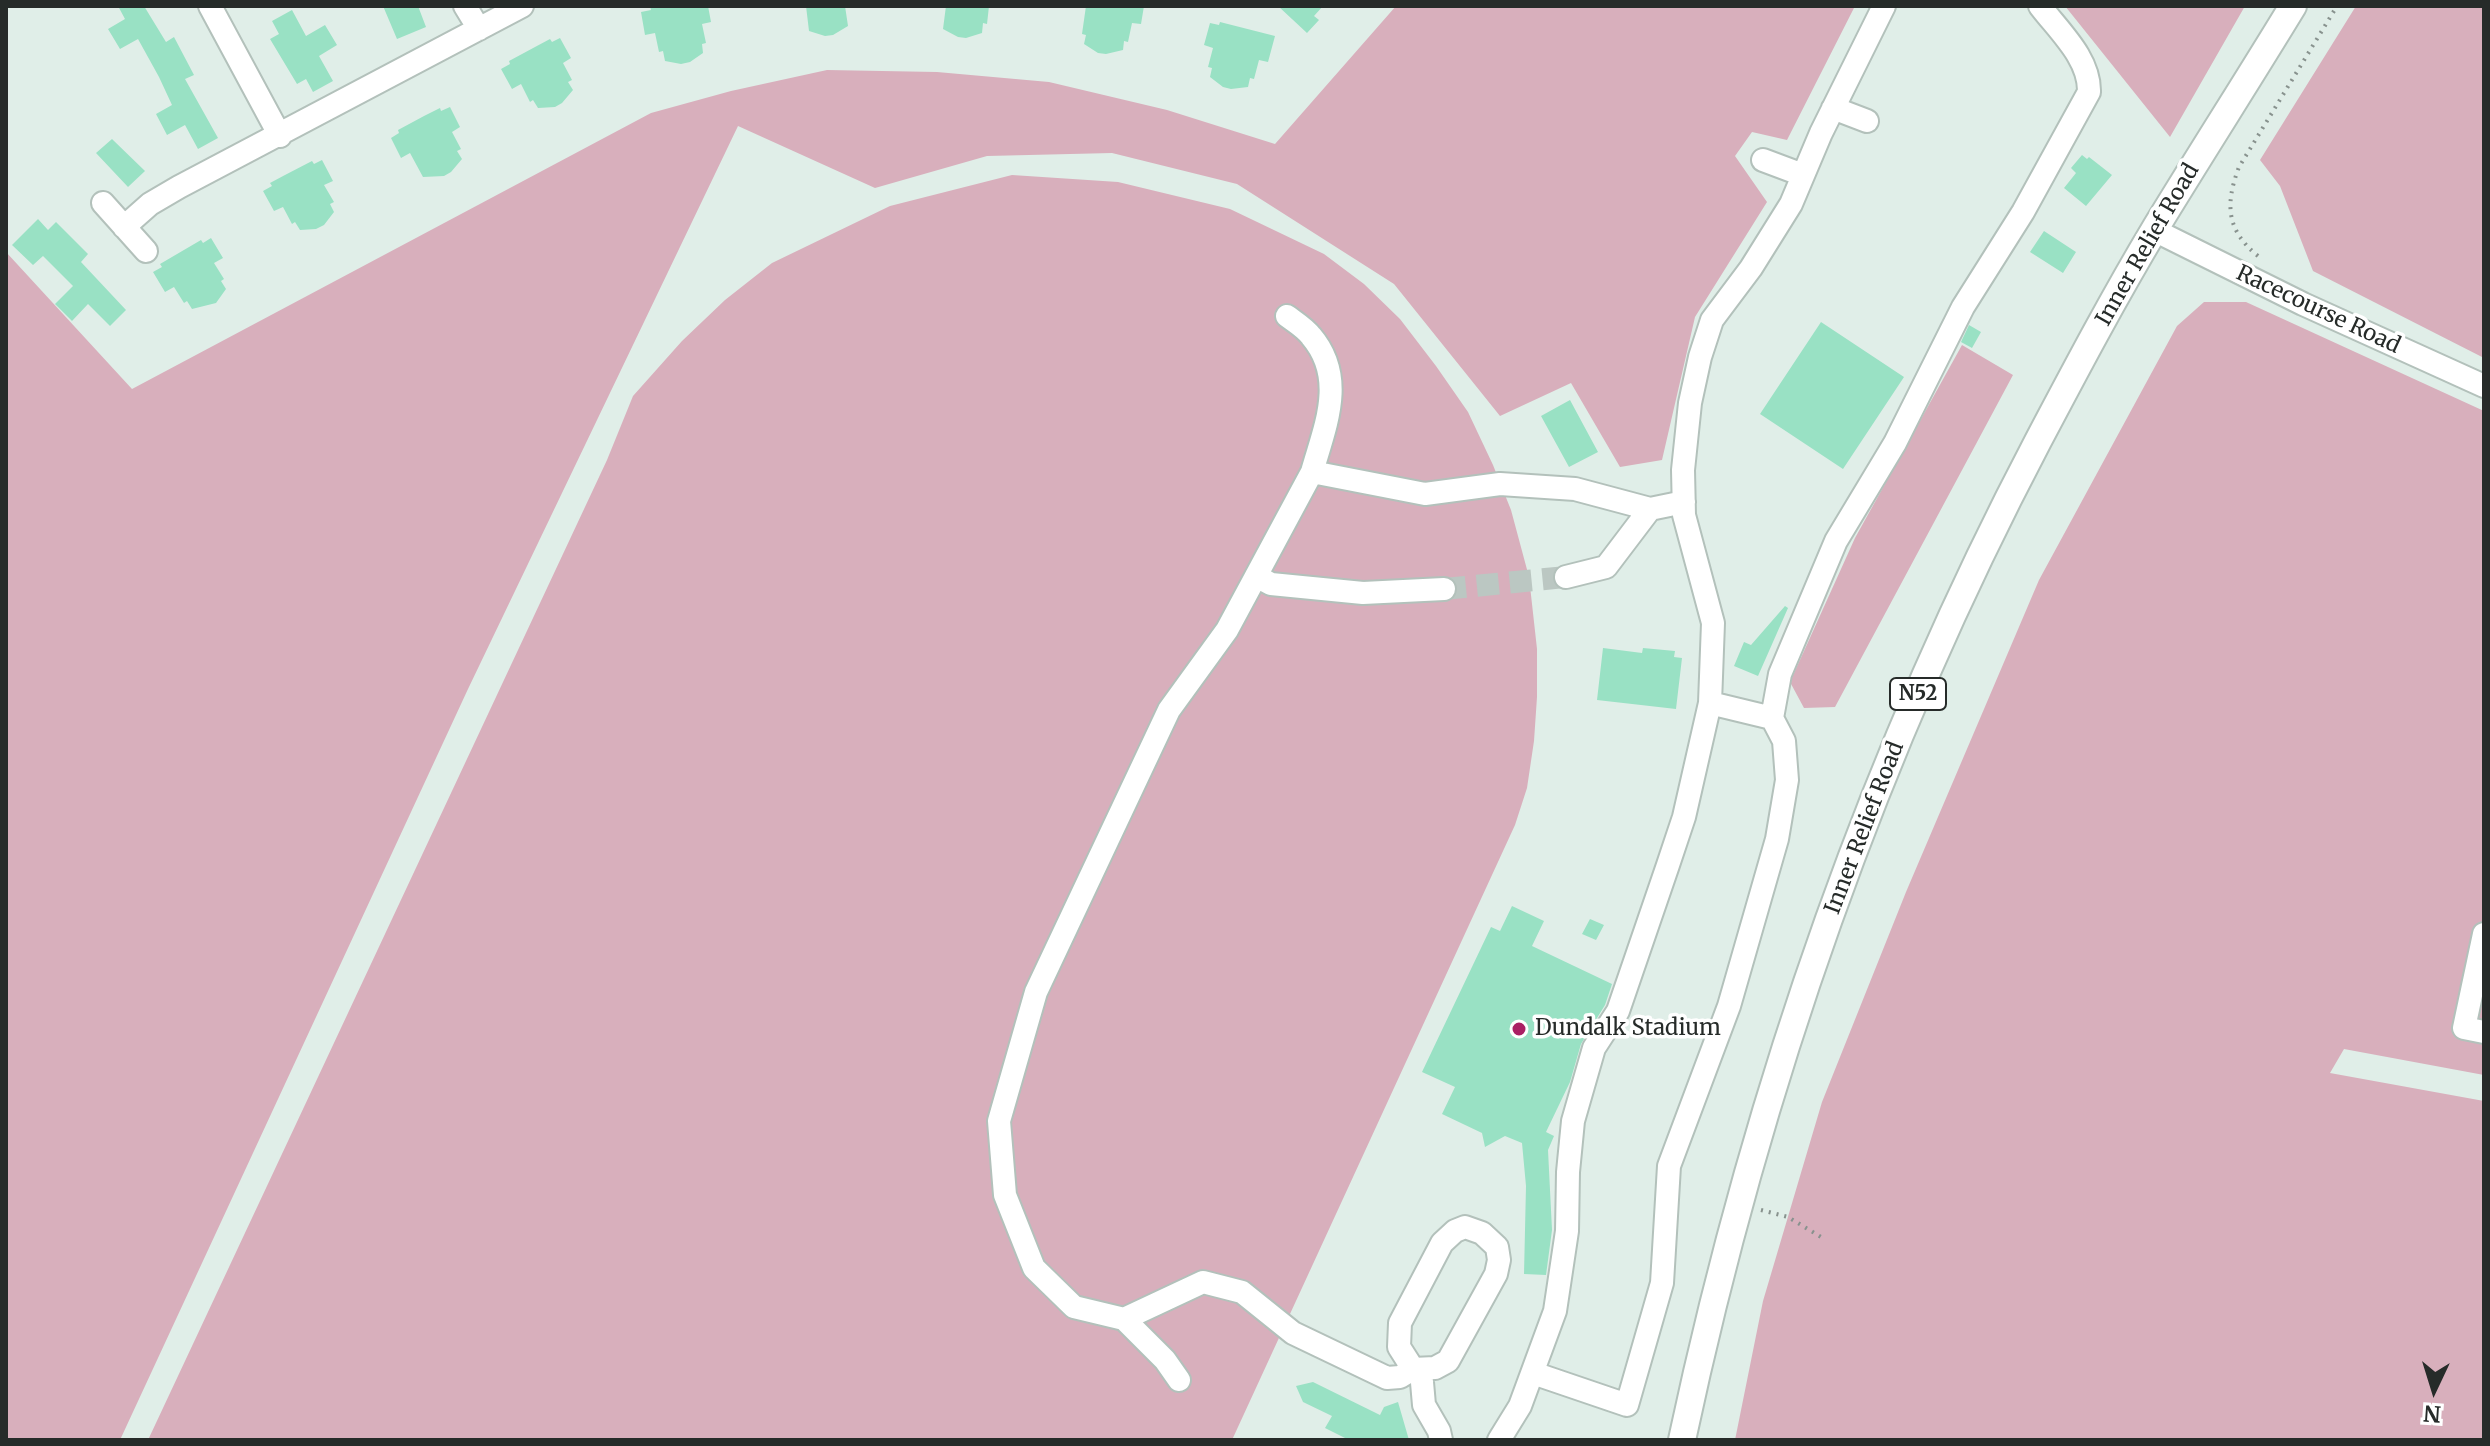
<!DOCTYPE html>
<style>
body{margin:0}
#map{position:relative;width:2490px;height:1446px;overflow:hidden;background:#e0eee8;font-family:Merriweather,serif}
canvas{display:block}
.frame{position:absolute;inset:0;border:8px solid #262b29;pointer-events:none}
.north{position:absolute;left:2394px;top:1350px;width:80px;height:80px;-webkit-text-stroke:6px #fff;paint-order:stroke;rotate:184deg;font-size:22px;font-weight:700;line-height:32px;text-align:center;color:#262b29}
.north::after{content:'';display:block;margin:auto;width:28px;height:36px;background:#262b29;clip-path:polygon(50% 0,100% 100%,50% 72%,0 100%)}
</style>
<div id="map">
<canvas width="2490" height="1446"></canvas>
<div class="frame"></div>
<div class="north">N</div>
</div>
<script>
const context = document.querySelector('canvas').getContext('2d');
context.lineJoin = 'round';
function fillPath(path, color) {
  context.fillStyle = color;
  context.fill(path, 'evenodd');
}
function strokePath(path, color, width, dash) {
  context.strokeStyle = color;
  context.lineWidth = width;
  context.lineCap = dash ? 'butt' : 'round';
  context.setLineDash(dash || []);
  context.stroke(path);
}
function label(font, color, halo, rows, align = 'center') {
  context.font = font + ' Merriweather,serif';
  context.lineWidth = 7;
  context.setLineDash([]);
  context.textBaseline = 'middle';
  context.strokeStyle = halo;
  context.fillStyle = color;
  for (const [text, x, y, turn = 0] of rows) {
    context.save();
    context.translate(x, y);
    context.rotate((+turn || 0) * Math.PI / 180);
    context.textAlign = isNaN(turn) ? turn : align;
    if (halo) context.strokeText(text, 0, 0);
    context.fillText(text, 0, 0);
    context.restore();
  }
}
fillPath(new Path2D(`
 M1396 6H1855L1787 140 1752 132 1735 156 1767 202 1695 317 1662 460 1620 467 1571 383 1500 416 1394 284 1237 184 1112 153 987 156 875 188 738 126 468 689 120 1440H6V252L132 389 651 113 731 91 827 70 937 72 1049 82 1167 110 1275 144Z
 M2065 6H2245L2170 137Z
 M2356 6H2484V358L2313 271 2280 186 2260 160Z
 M1012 175 1118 182 1230 209 1324 254 1364 284 1400 319 1436 366 1468 412 1493 465 1511 510 1529 577 1537 649V697L1534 741 1527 788 1515 825 1232 1440H148L607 460 633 396 682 341 725 300 772 263 890 206Z
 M2204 302H2246L2484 411V1075L2344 1049 2330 1073 2484 1101V1440H1735L1763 1301 1822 1102 1906 892 2039 580 2177 326Z
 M1962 345 2013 375 1835 707 1804 708 1790 682 1855 538Z`), '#d8afbc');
fillPath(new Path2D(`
 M118 6H144L166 42 174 37 194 75 185 79 218 138 198 149 185 125 167 135 156 114 172 105 159 77 138 39 120 49 108 29 125 19Z
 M383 6H418L426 27 397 39Z
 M650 6H708L711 22 702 24 706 43 702 44 703 53 690 62 681 64 665 61 663 51 659 52 655 33 645 35 641 12 651 10Z
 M806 6H845L848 26 833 35 825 36 809 31Z
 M946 6H989L987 24 983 23 982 33 966 38 958 37 943 29Z
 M1086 6H1144L1141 24 1132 23 1128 42 1124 41 1123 50 1106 54 1098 53 1084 44 1086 35 1082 34Z
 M1278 6H1323L1314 16 1319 20 1307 33Z
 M292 10 306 36 325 25 337 45 319 56 333 81 313 92 306 79 297 84 270 39 279 34 272 21Z
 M1220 22 1275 36 1268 62 1259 60 1254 79 1250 78 1248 87 1231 89 1223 87 1210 77 1212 68 1208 67 1213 48 1204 45 1210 23 1219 25Z
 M560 38 571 58 563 63 572 80 568 82 573 90 562 103 555 107 538 108 533 100 530 102 521 84 512 89 501 69 510 64 509 61 535 47 550 39 552 42Z
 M450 107 460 127 452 132 461 149 457 151 462 159 451 172 444 176 423 177 410 153 401 158 391 138 399 133 398 130 424 116 440 108 441 111Z
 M112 139 145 171 128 187 96 153Z
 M2082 155 2087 159 2089 157 2112 175 2086 206 2064 188 2076 173 2071 168Z
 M322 160 333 181 324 185 334 202 330 204 334 212 324 225 316 229 300 230 295 222 292 224 283 207 274 211 263 191 272 186 270 183 285 175 312 161 314 164Z
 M38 219 48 230 56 222 88 254 81 262 126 310 110 326 88 304 72 321 55 304 73 286 43 256 33 265 12 245Z
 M2044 231 2076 252 2063 273 2030 252Z
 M211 238 223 258 214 263 224 279 221 281 226 289 216 303 192 309 187 301 184 303 174 287 165 292 153 272 162 267 160 264 201 240 203 243Z
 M1821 322 1904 377 1843 469 1760 414Z
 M1969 325 1981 332 1972 348 1961 342Z
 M1570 400 1598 452 1569 467 1541 416Z
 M1785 606 1788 608 1758 676 1734 666 1744 642 1751 645Z
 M1603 648 1642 653 1643 648 1675 651 1674 657 1682 658 1676 709 1597 700Z
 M1512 906 1544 921 1532 946 1612 984 1605 1005 1581 1044 1570 1082 1546 1132 1554 1136 1548 1150 1552 1230 1546 1275 1524 1274 1526 1186 1522 1143 1505 1136 1485 1147 1482 1133 1442 1114 1455 1087 1422 1072 1491 927 1500 931Z
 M1590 919 1604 925 1596 940 1582 934Z
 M1313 1382 1380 1415 1384 1407 1398 1402 1409 1440H1349L1325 1428 1332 1416 1303 1402 1296 1386Z`), '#99e1c4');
strokePath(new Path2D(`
 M1444 589 1566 577`), '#bbc7c2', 22, [22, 11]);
const minor = new Path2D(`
 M210 6 280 136
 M465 6 479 29
 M1833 108 1867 121
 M1763 160 1803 175
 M103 203 146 251
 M124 227 150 204 179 187 522 6
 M2154 230 2303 304 2484 386
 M1287 316C1295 322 1305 328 1311 336 1347 378 1325 426 1312 472
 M1256 576 1271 584 1363 593 1444 589
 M1566 577 1606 567 1650 509
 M1710 703 1713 623 1684 515 1683 470 1690 403 1700 357 1712 320 1751 268 1791 204 1821 133 1884 6
 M1772 718 1780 674 1836 541 1895 443 1963 307 2023 212 2089 92C2090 59 2060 32 2040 6
 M2484 934 2464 1028 2484 1032
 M1124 1319 1203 1282 1242 1292 1293 1333 1387 1378 1400 1377 1413 1369 1435 1368 1448 1361 1496 1274 1499 1260 1497 1247 1482 1233 1465 1227 1455 1231 1442 1243 1400 1323 1399 1347 1413 1369
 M1421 1371 1424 1405 1439 1431 1441 1440
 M1179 1380 1165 1360 1124 1319 1074 1307 1034 1268 1005 1195 999 1121 1036 992 1169 710 1227 630 1312 472 1425 494 1500 484 1575 489 1650 509 1684 502
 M1499 1440 1520 1406 1555 1311 1567 1231 1568 1172 1573 1121 1594 1048 1618 1011 1668 865 1684 817 1710 703 1772 718 1784 741 1787 780 1777 839 1729 1006 1669 1166 1662 1283 1627 1405 1533 1373`);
const major = new Path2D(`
 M1682 1440C1756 1093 1873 755 2038 441 2076 369 2114 297 2156 227 2201 153 2248 80 2293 6`);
strokePath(minor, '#b3c1bb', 26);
strokePath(major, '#b3c1bb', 30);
strokePath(new Path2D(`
 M2258 256C2226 230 2225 204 2239 167L2337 6
 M1761 1210 1788 1217 1821 1237`), '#88928e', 4, [2, 6]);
strokePath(minor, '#fff', 22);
strokePath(major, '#fff', 26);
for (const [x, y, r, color] of [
 [1519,1029,8,"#aa2064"]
]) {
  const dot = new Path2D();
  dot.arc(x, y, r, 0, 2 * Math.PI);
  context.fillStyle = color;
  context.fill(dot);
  strokePath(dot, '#fff', 3);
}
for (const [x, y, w] of [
 [1918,694,56]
]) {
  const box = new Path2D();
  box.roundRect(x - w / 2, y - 16, w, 32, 6);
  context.fillStyle = '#fff';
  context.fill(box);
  strokePath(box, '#262b29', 2);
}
label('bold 20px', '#262b29', null, [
 ["N52",1918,694]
]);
label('22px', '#262b29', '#fff', [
 ["Inner Relief Road",2148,245,-60],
 ["Racecourse Road",2318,310,25],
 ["Inner Relief Road",1865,828,-69]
]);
label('22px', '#262b29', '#fff', [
 ["Dundalk Stadium",1535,1029]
], 'left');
</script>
